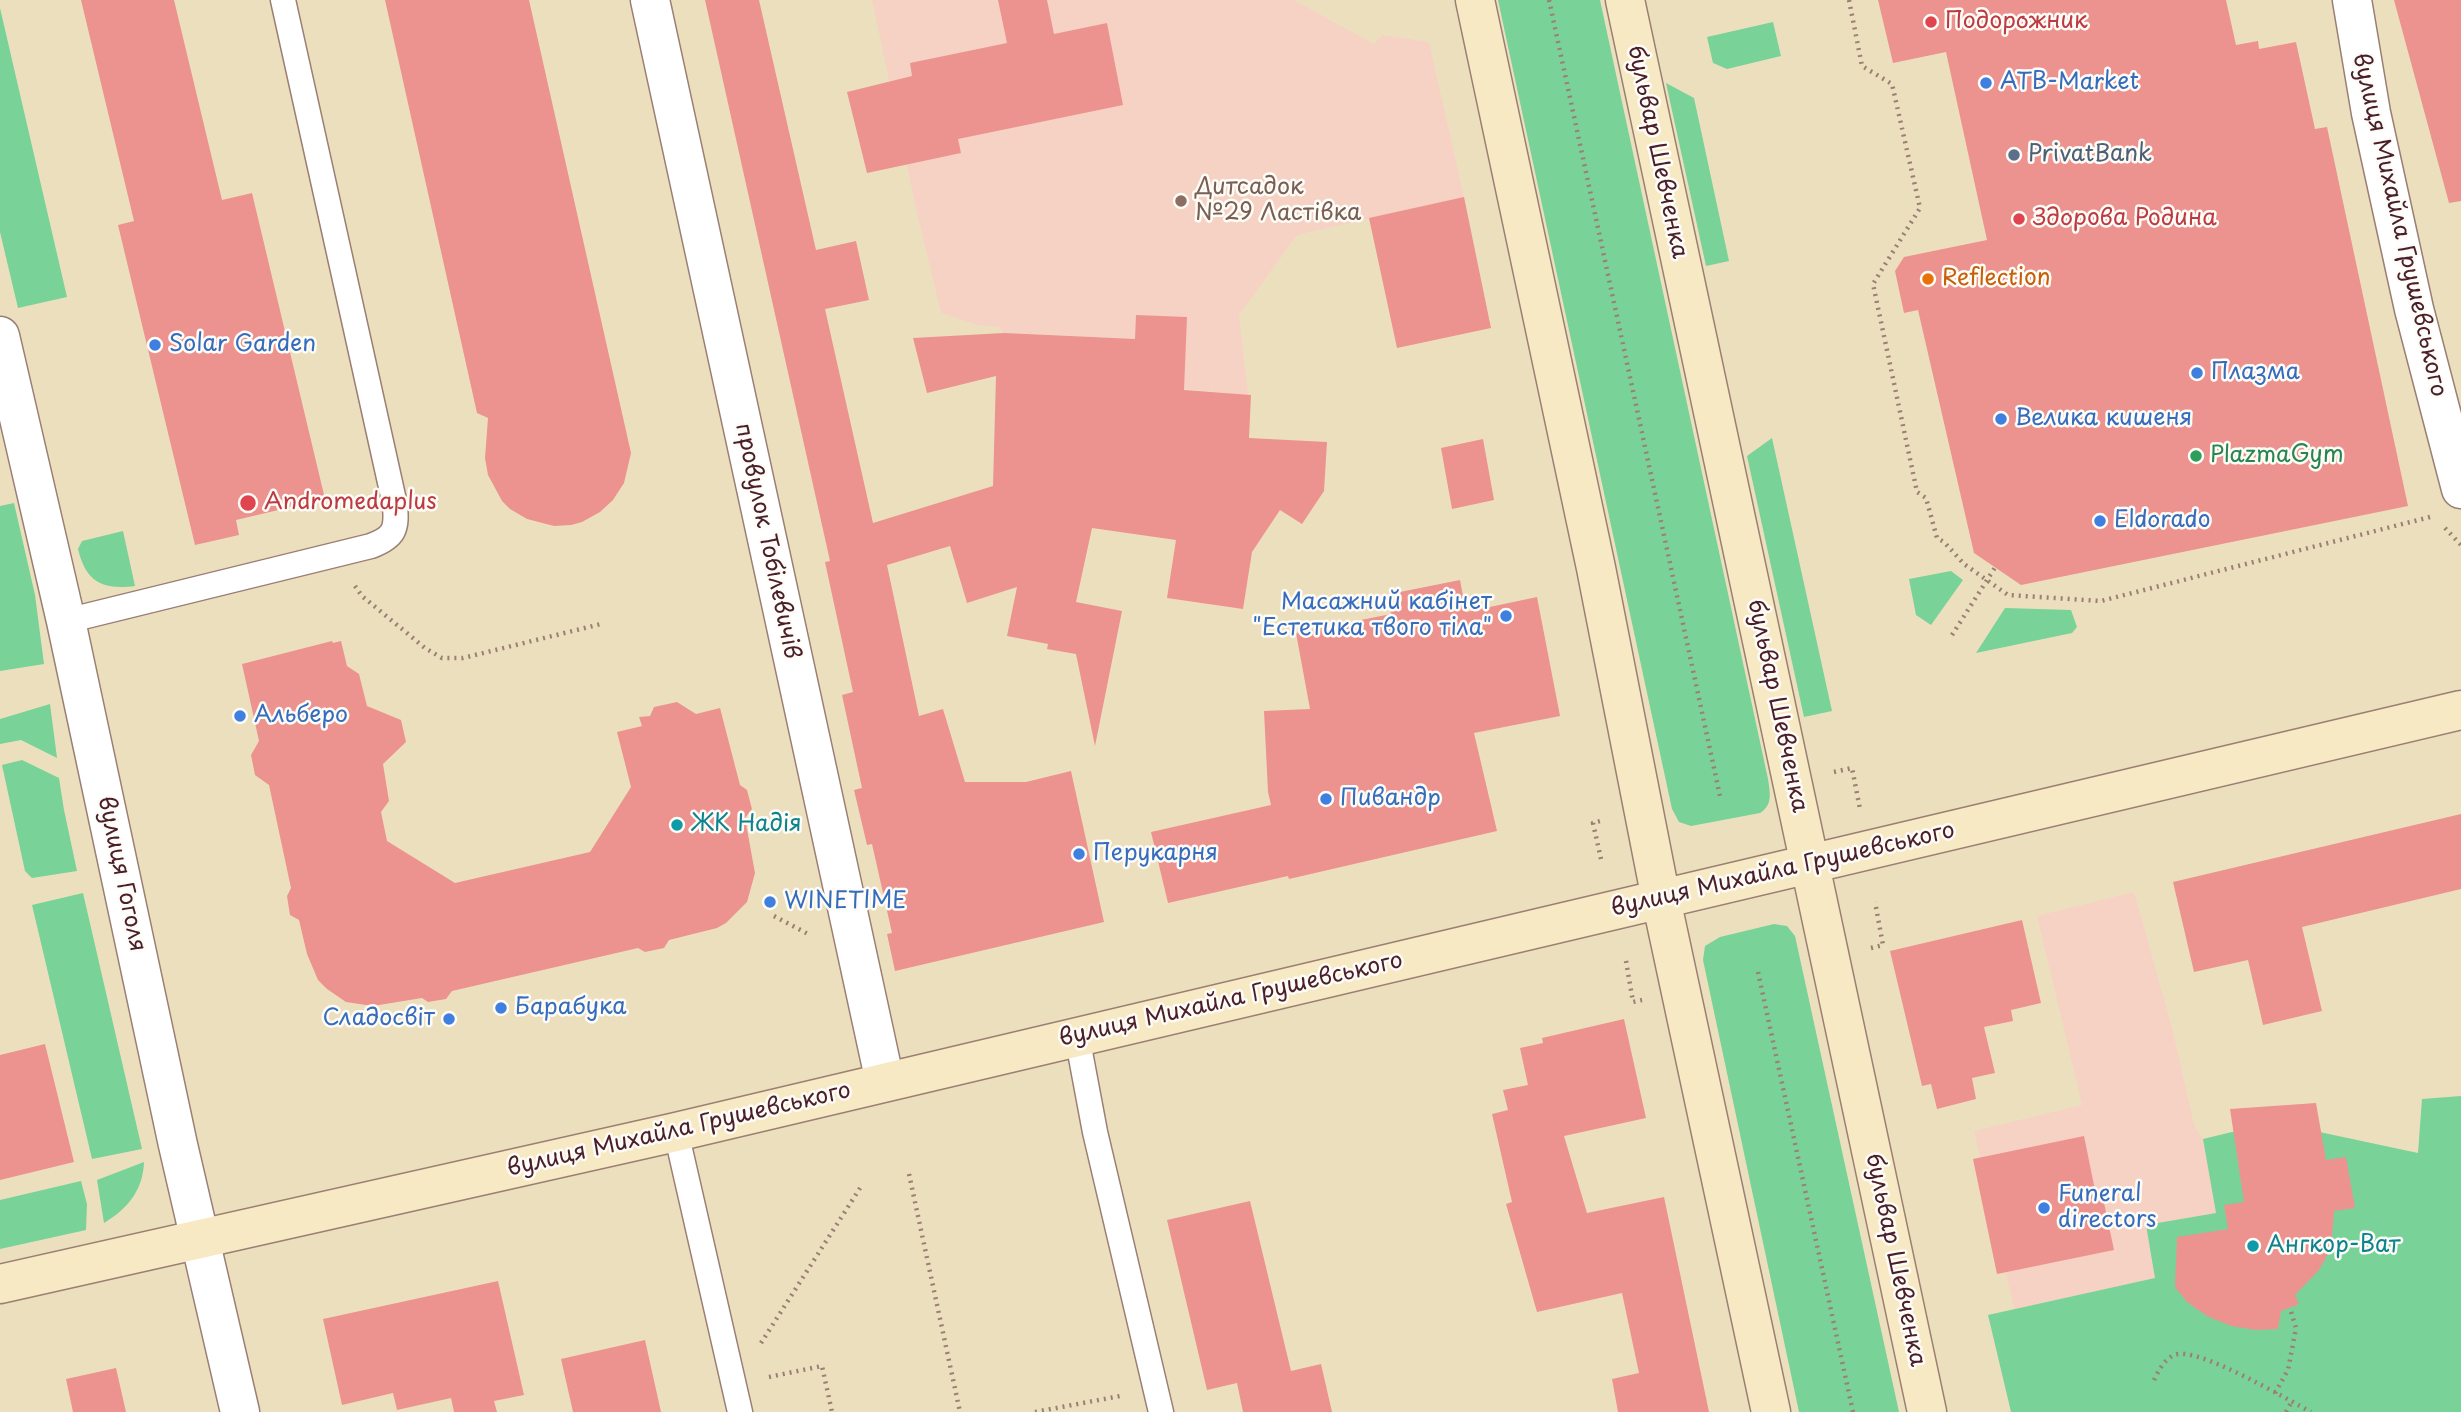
<!DOCTYPE html>
<html>
<head>
<meta charset="utf-8">
<style>
  body { margin:0 }
  canvas { display:block; background:#ecdfbe }
</style>
</head>
<body>
<canvas width="2461" height="1412"></canvas>
<script>
const ctx = document.querySelector('canvas').getContext('2d');
ctx.lineJoin = 'round';
function fill(path, color) {
  ctx.fillStyle = color;
  ctx.fill(path, 'evenodd');
}
function strokePath(path, color, width, dash) {
  ctx.strokeStyle = color;
  ctx.lineWidth = width;
  ctx.lineCap = dash ? 'butt' : 'round';
  ctx.setLineDash(dash || []);
  ctx.stroke(path);
}
function label(font, color, halo, rows, align = 'center') {
  ctx.font = font + ' "Playpen Sans",sans-serif';
  ctx.lineWidth = 5;
  ctx.setLineDash([]);
  ctx.textBaseline = 'middle';
  ctx.strokeStyle = halo;
  ctx.fillStyle = color;
  for (const [text, x, y, turn = 0] of rows) {
    ctx.save();
    ctx.translate(x, y);
    ctx.rotate((+turn || 0) * Math.PI / 180);
    ctx.textAlign = isNaN(turn) ? turn : align;
    if (halo) ctx.strokeText(text, 0, 0);
    ctx.fillText(text, 0, 0);
    ctx.restore();
  }
}
const built = new Path2D(`
  M872 0H1294L1374 44 1382 35 1429 42 1464 197 1297 235 1239 315 1248 395 1184 389 1135 339 1004 333 999 327 978 325 941 313 915 204Z
  M2134 892 2170 1020 2195 1128 2203 1139 2216 1213 2146 1225 2156 1278 2014 1309 2006 1273 1997 1274 1973 1159 1980 1157 1974 1131 2082 1105 2037 916Z`);
const green = new Path2D(`
  M1498 0H1600L1768 779C1770 793 1773 805 1760 813L1691 826 1679 822 1672 809Z
  M0 8 67 297 18 308 0 232Z
  M1773 22 1781 56 1727 69 1713 63 1707 37Z
  M1666 83 1694 98 1729 261 1706 266Z
  M1772 438 1832 711 1804 717 1747 456Z
  M14 503 35 595 44 664 0 671V506Z
  M123 531 135 586C102 590 86 582 78 549L82 541Z
  M1951 571 1963 580 1931 625 1916 615 1909 579Z
  M2005 608 2071 610 2077 627 2072 633 1976 653Z
  M50 704 57 758 21 740 0 744V719Z
  M22 760 59 778 64 810 77 871 32 878 25 871 2 765Z
  M83 893 142 1149 92 1159 32 905Z
  M1774 924 1787 926 1795 936 1899 1412H1799L1703 960 1705 946 1720 937Z
  M2461 1096V1412H2011L1988 1315 2155 1278 2146 1225 2216 1213 2203 1139 2232 1132 2296 1127 2418 1153 2422 1099Z
  M144 1162C143 1191 127 1209 104 1223L97 1180Z
  M81 1181 87 1204 86 1230 0 1249V1200Z`);
const building = new Path2D(`
  M81 0H174L222 200 252 193 325 499 236 520 239 535 195 545 118 225 134 221Z
  M385 0H529L631 453 624 483 613 500 600 512 582 522 571 525 554 526 527 519 510 509 502 501 488 475 485 458 488 418 477 413Z
  M705 0H759L816 250 856 241 869 300 825 309 873 523 993 486 996 376 927 393 913 338 1004 333 1135 339 1136 315 1187 317 1184 390 1251 395 1249 438 1327 442 1324 491 1302 524 1280 510 1252 552 1243 609 1167 598 1176 540 1092 528 1076 602 1122 611 1095 746 1076 654 1047 649 1048 644 1007 636 1017 587 967 603 950 546 887 565 919 716 943 709 965 782H1026L1071 771 1104 922 895 971 887 934 892 933 872 844 867 845 854 790 862 788 842 695 853 692 825 562 830 561Z
  M998 0H1047L1054 34 1107 23 1123 105 958 139 961 153 867 173 847 92 912 76 910 63 1007 43Z
  M1878 0H2226L2236 45 2258 41 2259 49 2296 42 2315 129 2327 127 2408 506 2021 585 1974 553 1918 310 1904 313 1895 271 1904 257 1987 240 1946 52 1893 63Z
  M2394 0H2461V201L2449 203Z
  M1464 197 1491 328 1397 348 1369 218Z
  M1483 439 1494 500 1452 509 1441 448Z
  M1460 580 1466 612 1537 597 1560 716 1474 733 1497 831 1289 879 1288 876 1168 903 1151 832 1271 805 1268 792 1264 711 1310 709 1296 633 1391 614 1389 603 1402 601 1400 592Z
  M332 641 333 643 341 641 347 666 359 674 367 706 401 720 406 742 383 764 389 801 381 812 387 841 455 883 590 852 631 787 617 732 642 726 639 717 650 716 654 707 677 702 696 714 720 708 740 785 747 790 752 809 745 818 755 873 747 902 726 923 717 928 669 940 664 948 645 952 638 948 452 991 446 999 428 1002 422 998 373 1006 346 1002 327 989 318 980 307 954 299 920 290 915 287 896 291 888 269 785 255 775 251 755 259 741 242 664Z
  M2461 814V889L2302 927 2322 1011 2263 1025 2248 960 2194 972 2173 882Z
  M2022 920 2041 1003 2011 1010 2013 1021 1984 1027 1995 1073 1972 1078 1976 1099 1937 1109 1931 1084 1922 1086 1890 951Z
  M1624 1019 1646 1118 1564 1136 1587 1213 1664 1197 1709 1412H1618L1612 1379 1639 1373 1622 1293 1537 1312 1506 1204 1512 1202 1492 1114 1508 1110 1503 1090 1528 1085 1520 1048 1543 1043 1542 1038Z
  M45 1044 74 1162 0 1180V1055Z
  M2316 1103 2326 1160 2346 1157 2355 1208 2334 1211 2332 1237 2328 1254 2319 1270 2295 1295 2299 1304 2281 1311 2278 1329 2256 1330 2231 1326 2207 1316 2187 1302 2175 1287 2177 1237 2228 1229 2224 1205 2244 1202 2230 1109Z
  M2084 1136 2097 1200 2103 1198 2114 1250 1997 1274 1973 1159Z
  M1250 1201 1291 1371 1321 1364 1332 1412H1243L1237 1383 1207 1390 1167 1220Z
  M498 1281 524 1395 494 1401 497 1412H454L451 1398 397 1410 393 1393 342 1405 323 1319Z
  M645 1340 661 1412H573L561 1359Z
  M116 1368 126 1412H73L66 1379Z`);
const path = new Path2D(`
  M1549 0 1720 796
  M1849 0 1862 66 1892 84 1920 208 1873 284 1917 492 1926 498 1937 538 1944 542 1964 564 2008 595 2101 601 2430 517
  M2445 528 2461 545
  M355 586 362 596 425 648 442 658H463L601 624
  M1952 635 1996 566
  M1834 772 1852 768 1860 809
  M1601 859 1593 823 1604 820
  M774 916 808 934
  M1871 948 1883 945 1875 902
  M1626 961 1633 1002 1642 1000
  M1758 972 1853 1412
  M909 1174 960 1412
  M761 1343 862 1185
  M769 1377 822 1366 832 1412
  M2154 1380C2159 1370 2164 1360 2174 1355 2196 1345 2288 1400 2311 1412
  M2275 1393 2288 1370 2296 1328 2290 1308
  M1035 1412 1120 1396
  M2286 1412 2292 1401`);
const service = new Path2D(`
  M66 621 371 546C395 537 397 529 395 505L283 0
  M1077 1036 1095 1132 1161 1412
  M676 1132 740 1412`);
const minor = new Path2D(`
  M650 0 885 1082
  M2352 0 2371 113 2414 309 2461 489
  M0 336 66 621 178 1145 240 1412`);
const secondary = new Path2D(`
  M1475 0 1596 568 1661 899 1771 1412
  M1625 0 1927 1412
  M0 1284 676 1132 2461 710`);
const markers = [
  [1931,22,7,"#e0444e"],
  [1986,83,7,"#3f7fe0"],
  [2014,155,7,"#5c6f8a"],
  [1181,201,7,"#8d6e63"],
  [2019,219,7,"#e0444e"],
  [1928,279,7,"#e8710a"],
  [155,345,7,"#3f7fe0"],
  [2197,373,7,"#3f7fe0"],
  [2001,419,7,"#3f7fe0"],
  [2196,456,7,"#2e9e5b"],
  [248,503,9,"#e0444e"],
  [2100,521,7,"#3f7fe0"],
  [1506,616,7,"#3f7fe0"],
  [240,716,7,"#3f7fe0"],
  [1326,799,7,"#3f7fe0"],
  [677,825,7,"#0f9aa8"],
  [1079,854,7,"#3f7fe0"],
  [770,902,7,"#3f7fe0"],
  [501,1008,7,"#3f7fe0"],
  [449,1019,7,"#3f7fe0"],
  [2044,1208,7,"#3f7fe0"],
  [2253,1246,7,"#0f9aa8"]
];
const healthNames = [
  ["Подорожник",1945,22],
  ["Здорова Родина",2033,219],
  ["Andromedaplus",264,503]
];
const shopNames = [
  ["ATB-Market",2000,83],
  ["Solar Garden",169,345],
  ["Плазма",2211,373],
  ["Велика кишеня",2015,419],
  ["Eldorado",2114,521],
  ["Масажний кабінет",1492,603,"right"],
  ["\"Естетика твого тіла\"",1492,629,"right"],
  ["Альберо",254,716],
  ["Пивандр",1340,799],
  ["Перукарня",1093,854],
  ["WINETIME",784,902],
  ["Барабука",515,1008],
  ["Сладосвіт",435,1019,"right"],
  ["Funeral",2058,1195],
  ["directors",2058,1221]
];
const streetNames = [
  ["бульвар Шевченка",1657,152,78],
  ["вулиця Михайла Грушевського",2399,225,77],
  ["провулок Тобілевичів",767,541,78],
  ["бульвар Шевченка",1777,706,78],
  ["вулиця Михайла Грушевського",1783,870,-13],
  ["вулиця Гоголя",121,874,78],
  ["вулиця Михайла Грушевського",1231,1000,-13],
  ["вулиця Михайла Грушевського",679,1130,-13],
  ["бульвар Шевченка",1895,1260,78]
];
const serviceNames = [
  ["PrivatBank",2028,155]
];
const educationNames = [
  ["Дитсадок",1195,188],
  ["№29 Ластівка",1195,214]
];
const foodNames = [
  ["Reflection",1942,279]
];
const leisureNames = [
  ["PlazmaGym",2210,456]
];
const cultureNames = [
  ["ЖК Надія",691,825],
  ["Ангкор-Ват",2267,1246]
];
fill(built, '#f6d2c4');
fill(green, '#79d298');
fill(building, '#ec9390');
strokePath(service, '#9b7f74', 27);
strokePath(minor, '#9b7f74', 41);
strokePath(secondary, '#9b7f74', 41);
strokePath(path, '#9b7f74', 4.5, [2, 5]);
strokePath(service, '#fff', 24);
strokePath(minor, '#fff', 38);
strokePath(secondary, '#f7e9c3', 38);
for (const [x, y, r, color] of markers) {
  const dot = new Path2D();
  dot.arc(x, y, r, 0, 2 * Math.PI);
  ctx.fillStyle = color;
  ctx.fill(dot);
  strokePath(dot, '#fdfcf7', 2.5);
}
label('23px', '#be3a42', '#fdfcf7', healthNames, 'left');
label('23px', '#366cbe', '#fdfcf7', shopNames, 'left');
label('23px', '#4a1f2b', '#fdfcf7', streetNames);
label('23px', '#4e5e75', '#fdfcf7', serviceNames, 'left');
label('23px', '#785e54', '#fdfcf7', educationNames, 'left');
label('23px', '#c56008', '#fdfcf7', foodNames, 'left');
label('23px', '#27864d', '#fdfcf7', leisureNames, 'left');
label('23px', '#0d838f', '#fdfcf7', cultureNames, 'left');
</script>
</body>
</html>
